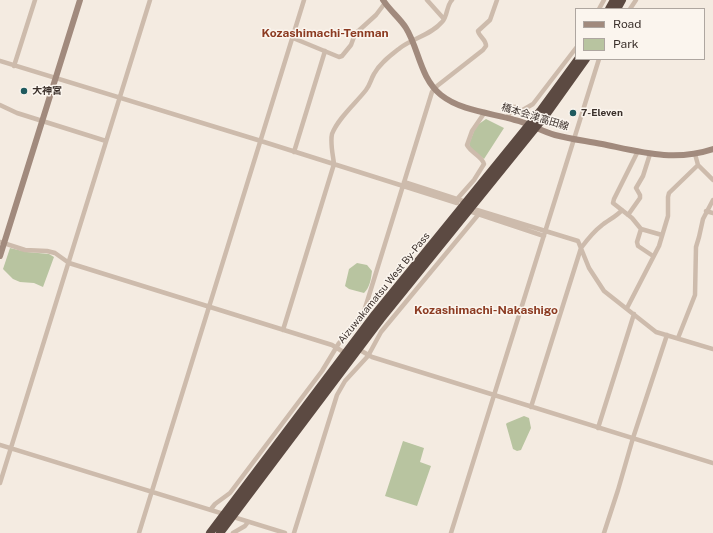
<!DOCTYPE html>
<html>
<head>
<meta charset="utf-8">
<style>
  body { margin:0 }
  #map { position:relative; width:713px; height:533px; overflow:hidden; background:#f4ebe1; font-family:"Public Sans",sans-serif }
  canvas { display:block }
  .legend { position:absolute; left:575px; top:8px; width:130px; height:52px; box-sizing:border-box; background:#fbf5ee; border:1px solid #aea6a0; margin:0; padding:5px 7px; list-style:none; font-size:12px; color:#3b302b }
  .legend li { display:flex; align-items:center; gap:8px; height:20px }
  .legend b { width:20px; border:1px solid #aea6a0 }
</style>
</head>
<body>
<div id="map">
<canvas width="713" height="533"></canvas>
<ul class="legend">
<li><b style="height:5px;background:#a18a7d"></b>Road</li>
<li><b style="height:11px;background:#b8c4a0"></b>Park</li>
</ul>
</div>
<script>
const ctx = document.querySelector('canvas').getContext('2d');
ctx.lineJoin = 'round';
function fill(path, color) {
  ctx.fillStyle = color;
  ctx.fill(path, 'evenodd');
}
function strokePath(path, color, width, dash) {
  ctx.strokeStyle = color;
  ctx.lineWidth = width;
  ctx.lineCap = dash ? 'butt' : 'round';
  ctx.setLineDash(dash || []);
  ctx.stroke(path);
}
function label(font, color, halo, rows, align = 'center') {
  ctx.font = font + ' "Public Sans","Noto Sans JP",sans-serif';
  ctx.lineWidth = 3;
  ctx.setLineDash([]);
  ctx.textBaseline = 'middle';
  ctx.strokeStyle = halo;
  ctx.fillStyle = color;
  for (const [text, x, y, turn = 0] of rows) {
    ctx.save();
    ctx.translate(x, y);
    ctx.rotate((+turn || 0) * Math.PI / 180);
    ctx.textAlign = isNaN(turn) ? turn : align;
    if (halo) ctx.strokeText(text, 0, 0);
    ctx.fillText(text, 0, 0);
    ctx.restore();
  }
}
const green = new Path2D(`
  M486 119 504 128 484 159 471 149 469 144 476 126Z
  M10 248 27 252 49 254 54 257 43 287 34 283 20 282 13 279 3 269Z
  M357 263 367 265 372 271C371 279 370 287 364 293L349 289 345 286 349 269Z
  M524 416 529 418 531 428 521 450 517 451 513 449 506 424 507 423Z
  M403 441 424 448 420 462 431 466 417 506 385 496Z`);
const street = new Path2D(`
  M427 0 444 19
  M599 9 604 0
  M630 9 636 0
  M293 38 339 57 342 56 351 45 355 34 376 15 385 3
  M0 61 261 141 457 203
  M14 66 35 0
  M0 105 17 113 106 141
  M507 118 513 107H516L521 111 533 104 576 48
  M638 151 614 199 613 203 632 218 641 229 662 235
  M294 152 325 51
  M695 154 698 165 713 180
  M404 182 466 202
  M458 198 474 180 484 164C482 156 471 153 467 145L472 131 485 112
  M477 210 578 241 589 268 604 291 656 332 713 349
  M469 211 544 236
  M706 211 713 213
  M628 215 640 198V195L636 188 643 176 650 154
  M641 229 637 242 638 246 653 256
  M0 242 25 250 47 251 55 253 69 263 332 345 345 353
  M627 308 659 246 668 216V197L669 193 698 165
  M283 330 334 164C333 155 330 143 332 134 338 118 356 103 366 90 370 85 371 79 374 74 380 63 391 55 400 48 413 38 431 35 442 22 448 16 446 6 452 0
  M678 338 695 295 696 247 699 237 703 219 713 200
  M358 349 372 357 713 463
  M531 407 581 248C587 240 593 232 601 226 608 220 616 217 622 210
  M598 428 634 314
  M0 445 285 533
  M0 483 150 0
  M211 509 215 504 230 493 322 371 339 343 356 326 362 318 432 92 437 86 483 50 486 46C486 39 479 37 478 31L490 20 497 0
  M139 533 304 0
  M233 533 245 526 248 522
  M294 533 337 395 345 381 368 356 381 332 478 215
  M451 533 599 59
  M604 533 618 490 633 438 667 335`);
const secondary = new Path2D(`
  M383 0C390 11 400 18 406 28 419 49 420 78 441 95 461 111 491 113 515 120 529 123 541 131 555 135 570 139 587 141 602 144 641 152 674 162 713 149
  M0 256 80 0`);
const highway = new Path2D(`
  M609 9 614 0
  M617 9 622 0
  M210 533 375 314 540 111 578 59
  M220 533 381 319 546 115 586 59`);
const markers = [
  [24,91,4,"#1f5a5e"],
  [573,113,4,"#1f5a5e"]
];
const poiNames = [
  ["大神宮",32,91],
  ["7-Eleven",581,113]
];
const streetNames = [
  ["橋本会津高田線",535,117,17],
  ["Aizuwakamatsu West By-Pass",384,288,-51]
];
const quarterNames = [
  ["Kozashimachi-Tenman",325,33],
  ["Kozashimachi-Nakashigo",486,310]
];
fill(green, '#b8c4a0');
strokePath(street, '#cdbbac', 4.5);
strokePath(secondary, '#a18a7d', 6);
strokePath(highway, '#5c4a42', 8);
for (const [x, y, r, color] of markers) {
  const dot = new Path2D();
  dot.arc(x, y, r, 0, 2 * Math.PI);
  ctx.fillStyle = color;
  ctx.fill(dot);
  strokePath(dot, '#fbf5ee', 1.5);
}
label('bold 10px', '#3b302b', '#fbf5ee', poiNames, 'left');
label('10px', '#3b302b', '#fbf5ee', streetNames);
label('bold 12px', '#8c3b22', '#fbf5ee', quarterNames);
</script>
</body>
</html>
